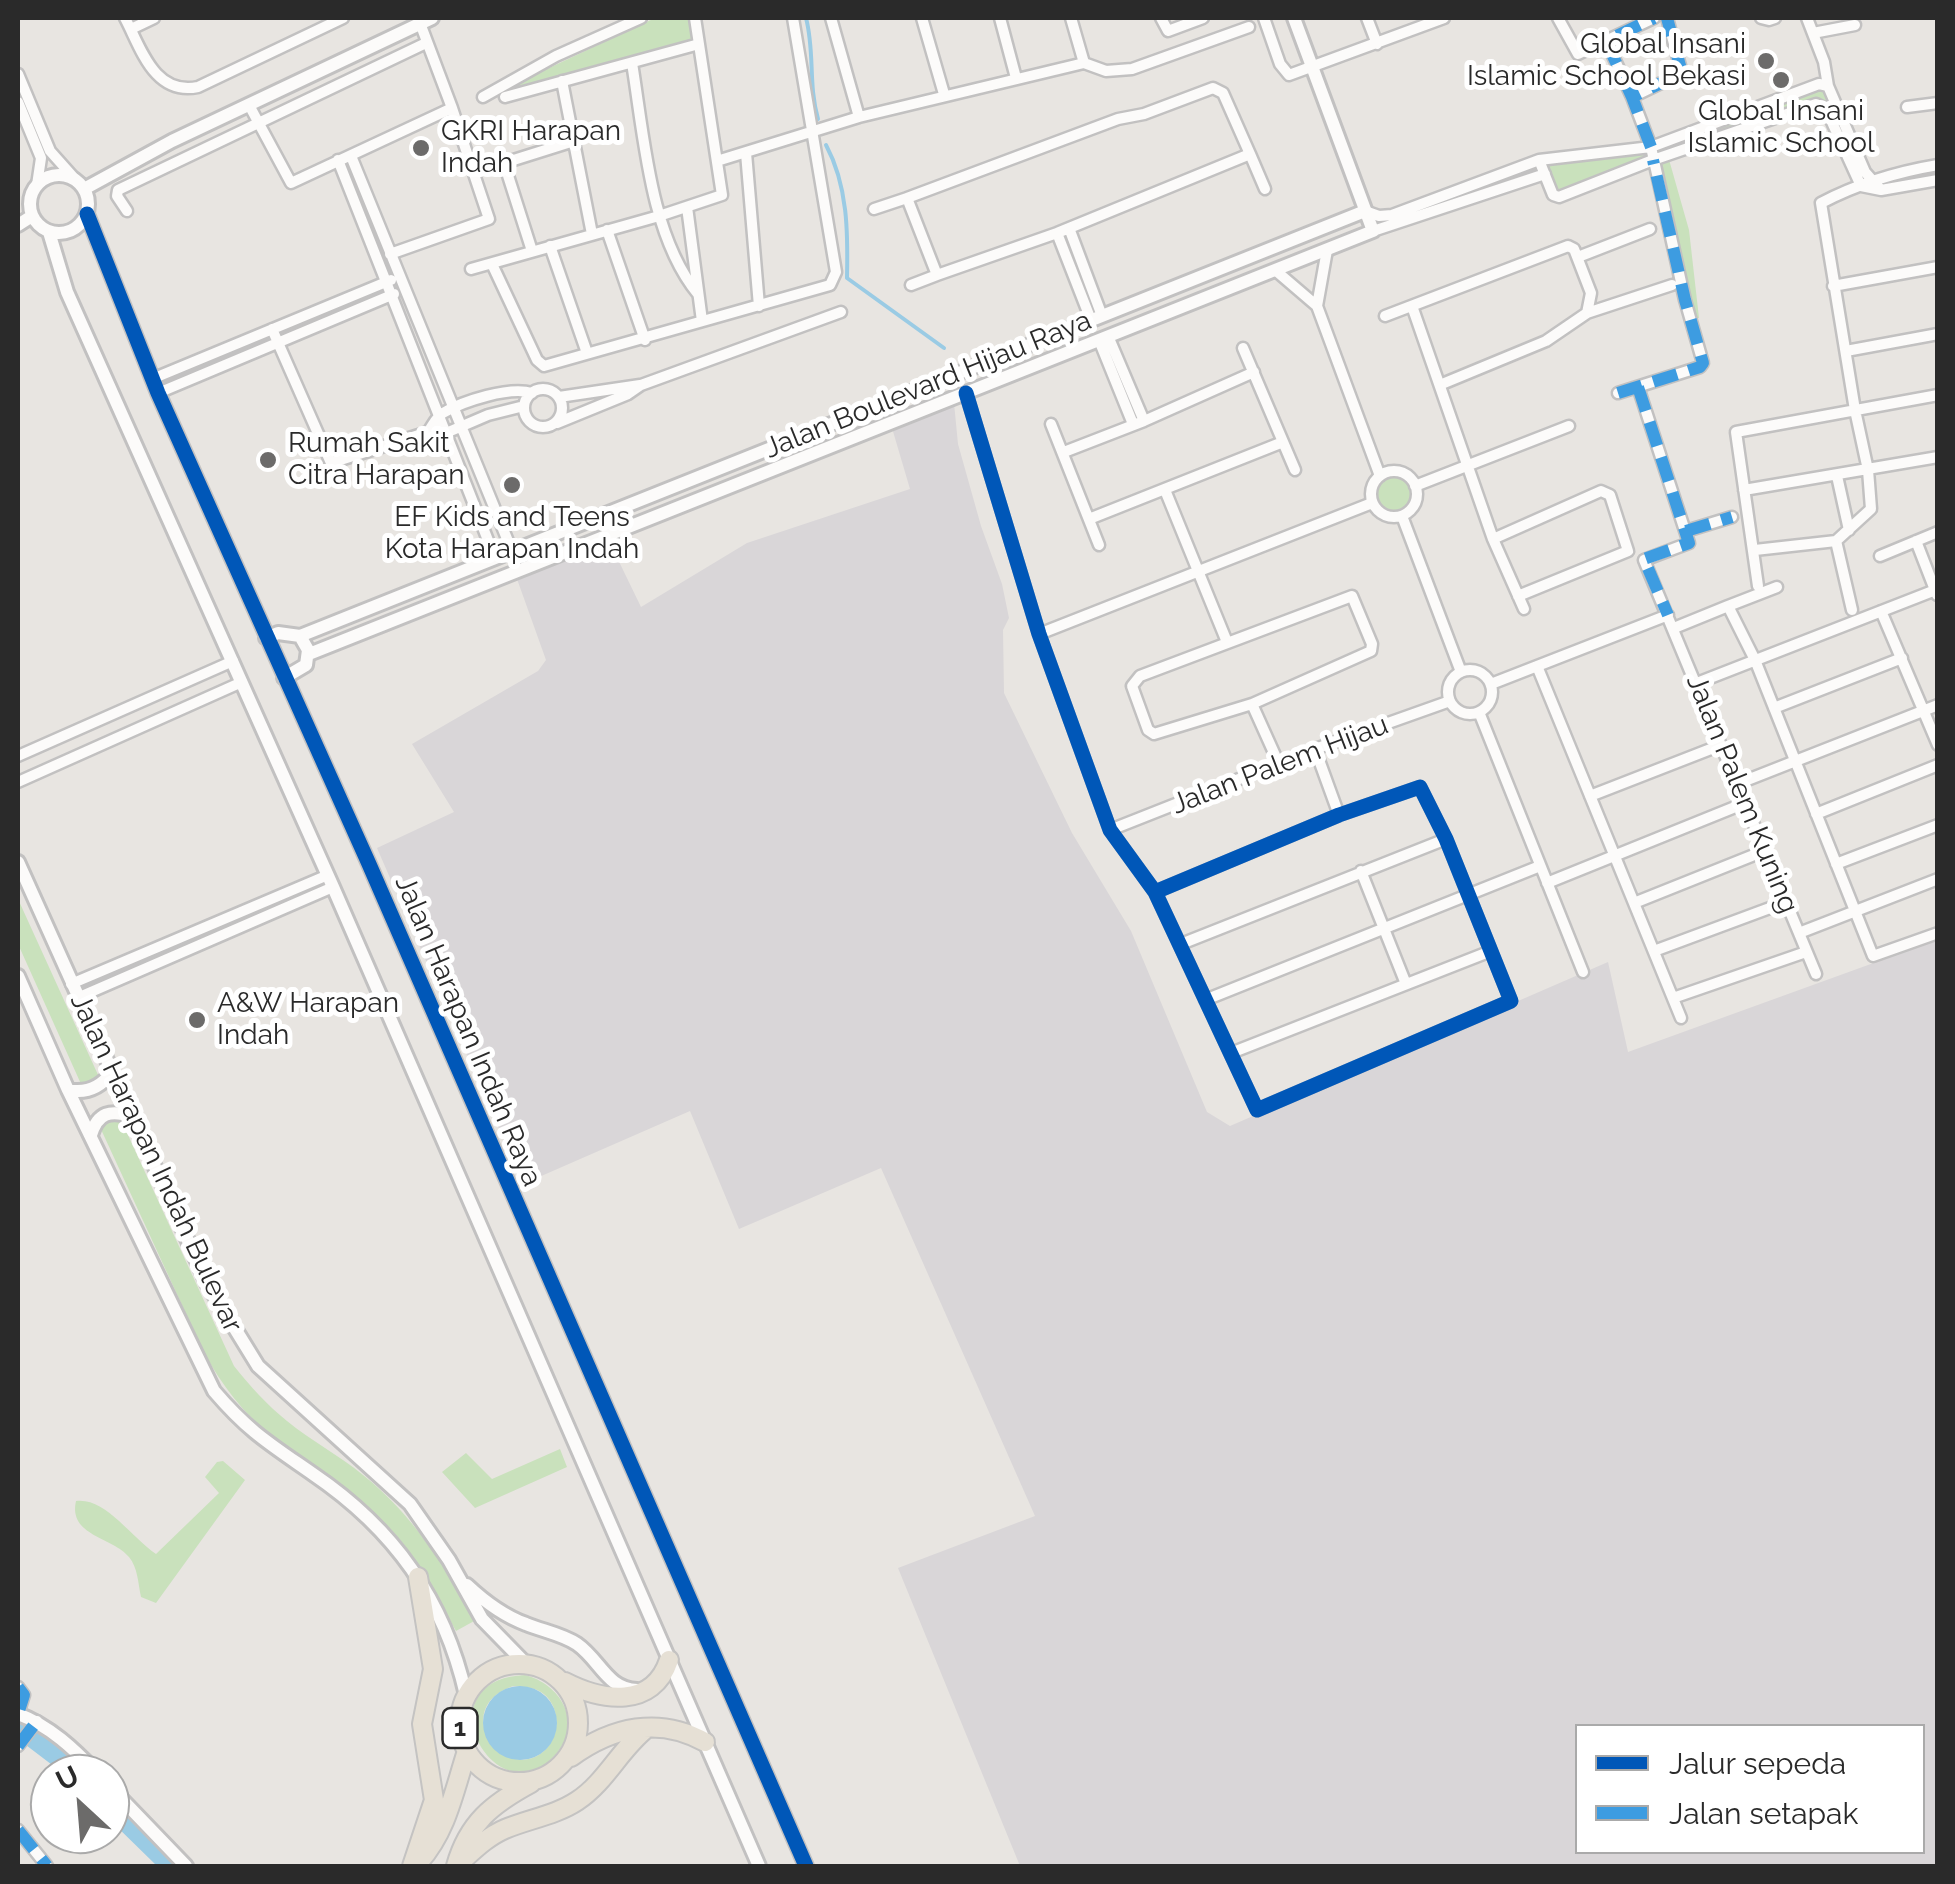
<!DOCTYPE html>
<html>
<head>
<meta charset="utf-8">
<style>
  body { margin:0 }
  #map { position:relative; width:1955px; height:1884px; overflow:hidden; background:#e8e5e1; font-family:Raleway,sans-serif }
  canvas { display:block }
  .frame { position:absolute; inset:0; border:20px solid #2a2a2a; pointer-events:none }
  .legend { position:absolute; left:1575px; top:1724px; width:350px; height:130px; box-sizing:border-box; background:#fff; border:2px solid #aaa; margin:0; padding:12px 18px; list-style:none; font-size:30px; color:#2a2a2a }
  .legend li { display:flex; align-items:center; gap:20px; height:50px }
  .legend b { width:50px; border:2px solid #aaa }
  .north { position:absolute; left:30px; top:1754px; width:100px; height:100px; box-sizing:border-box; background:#fff; border:2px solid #aaa; border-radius:50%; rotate:334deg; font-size:28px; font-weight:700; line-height:40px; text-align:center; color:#2a2a2a }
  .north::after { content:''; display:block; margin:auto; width:35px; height:45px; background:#6c6b6a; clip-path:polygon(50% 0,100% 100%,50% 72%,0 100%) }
</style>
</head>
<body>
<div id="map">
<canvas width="1955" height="1884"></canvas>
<div class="frame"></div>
<ul class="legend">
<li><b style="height:12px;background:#0057b8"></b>Jalur sepeda</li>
<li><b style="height:12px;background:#3d9ce1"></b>Jalan setapak</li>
</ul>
<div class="north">U</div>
</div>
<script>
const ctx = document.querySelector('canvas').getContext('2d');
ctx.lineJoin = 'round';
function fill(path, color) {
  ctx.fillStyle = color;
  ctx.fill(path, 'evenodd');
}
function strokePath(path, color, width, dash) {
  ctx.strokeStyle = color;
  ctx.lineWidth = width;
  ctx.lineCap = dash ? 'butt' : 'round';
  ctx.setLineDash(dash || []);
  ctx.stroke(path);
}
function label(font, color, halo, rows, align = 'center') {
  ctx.font = font + ' Raleway,sans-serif';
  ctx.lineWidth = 10;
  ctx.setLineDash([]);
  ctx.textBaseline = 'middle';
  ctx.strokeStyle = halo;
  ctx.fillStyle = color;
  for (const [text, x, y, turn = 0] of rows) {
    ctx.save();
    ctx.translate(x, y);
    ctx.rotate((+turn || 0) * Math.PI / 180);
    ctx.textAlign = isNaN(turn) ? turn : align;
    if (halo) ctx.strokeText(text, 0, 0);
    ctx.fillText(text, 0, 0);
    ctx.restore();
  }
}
const industrial = new Path2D(`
  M954 403 958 444 981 526 1002 584 1009 618 1003 630 1004 693 1072 833 1131 931 1207 1112 1230 1126 1608 962 1628 1052 1937 940V1866H1020L898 1568 1035 1516 881 1168 739 1229 690 1111 523 1184 377 848 454 812 412 744 538 671 546 660 517 579 609 541 641 607 747 543 910 489 892 428ZM1578 1726H1922V1852H1578Z`);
const green = new Path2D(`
  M655 18H690L693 39 638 58 516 92 513 89V85Z
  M1821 84 1871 178 1937 165 1938 180 1881 190 1861 186 1820 105 1668 156 1689 230 1699 318 1691 320 1653 161 1559 197 1539 160 1651 147Z
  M1371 494a23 23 0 1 1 46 0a23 23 0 1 1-46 0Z
  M18 899 99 1077 81 1084 18 944Z
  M117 1118 122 1122 234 1366C250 1386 267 1405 287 1421 311 1441 339 1455 363 1475 413 1515 444 1565 476 1620L456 1631C437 1598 420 1561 394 1533 358 1494 313 1469 272 1437 243 1413 222 1385 204 1353L99 1125Z
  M560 1449 567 1467 475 1508 442 1472 466 1453 492 1479Z
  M223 1461 245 1480 156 1603 141 1597C138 1583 138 1568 129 1557 113 1537 68 1536 76 1501 105 1497 131 1537 156 1554L219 1493 205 1477 217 1462Z
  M525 1675C560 1684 583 1721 557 1753 498 1824 418 1680 525 1675ZM513 1686C521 1687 530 1687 537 1690 557 1698 562 1727 550 1744 514 1794 443 1711 513 1686Z`);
const water = new Path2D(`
  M483 1723a37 37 0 1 1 74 0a37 37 0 1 1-74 0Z
  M18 1713 98 1774H64L18 1739Z
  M110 1787 186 1866H157L110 1820Z`);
const stream = new Path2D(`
  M806 18C815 52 808 84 818 119
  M826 145C848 186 848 233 847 278L944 348`);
const minor = new Path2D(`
  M125 18C141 48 154 96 198 87L343 18
  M831 18 859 117
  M922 18 944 94
  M1000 18 1016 78
  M1071 18 1084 63
  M1161 18 1168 31 1203 18
  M1264 18 1280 64 1289 75 1444 18
  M1367 18 1377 44
  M1558 18 1578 54 1654 18
  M1761 18 1769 20 1775 18
  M1807 18 1824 62 1828 86
  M131 29 154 18
  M1813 33 1855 25
  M1606 41 1632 97
  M632 63C644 136 650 236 698 294
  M18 74 50 151 75 179
  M562 81 592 234
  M1213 88 1223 93 1250 154 1057 233 937 275 907 198 1118 119 1144 114Z
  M483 97 556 56 641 18
  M505 97 699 44
  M18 102 41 158 37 185
  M249 105 291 183 452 108 420 23
  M1907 107 1938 103
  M746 153 759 306
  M1250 154 1265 189
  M351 156 512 551
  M338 160 495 558
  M1539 160 1553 195 1559 197 1653 160 1816 104 1826 109 1861 186 1881 190 1938 180
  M717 161 859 117 1084 63 1106 71 1132 69 1249 27
  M687 207 702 321
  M874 209 907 198
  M127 211 117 196 118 190 426 43
  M1365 211 1379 216 1392 215 1539 160 1651 147 1819 84 1828 86 1865 172 1881 190
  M1069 228 1102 316
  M607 230 645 340
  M1373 231 1545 174
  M1057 233 1091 320
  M550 246 587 353
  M532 251 504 163 574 141
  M390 254 489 219 452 108
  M1578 257 1650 229
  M492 264 537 360 544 366 830 285 836 272 793 18
  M471 269 659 216 722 195 695 18
  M1275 270 1317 306 1380 476
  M911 285 937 275
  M1833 286 1938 267
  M1317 306 1327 250
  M1412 306 1493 539 1524 609
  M1587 313 1672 285
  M1385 316 1568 246 1574 249 1591 293 1587 313 1546 341 1442 384
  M272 329 331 463 428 432 446 433 488 415 524 406
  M1108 336 1144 421
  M1099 340 1133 424
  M1243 348 1295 470
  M1846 351 1938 334
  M152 379 391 280
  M1638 387 1689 543 1644 560 1816 974
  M524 408a19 19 0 1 1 38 0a19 19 0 1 1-38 0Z
  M158 393 394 294
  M966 393 1039 634 1110 830 1155 892 1257 1110 1511 1001 1446 839 1420 787 1339 815 1155 892
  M1618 393 1700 367 1703 363 1685 300 1651 147 1632 97 1682 73 1667 18
  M559 397 640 385
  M557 423 628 394 641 385 841 312
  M1051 424 1099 545
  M428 432C433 425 436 417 443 413 463 401 510 386 532 393
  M1064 452 1144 421 1254 372
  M1371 494a23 23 0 1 1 46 0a23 23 0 1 1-46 0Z
  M1837 476 1849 530
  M1415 486 1569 426
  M1165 490 1227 642
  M1744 490 1938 457
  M1402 516 1461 672
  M1089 519 1283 442
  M1686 531 1732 517
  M1493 539 1601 491 1610 495 1628 551 1518 596
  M1836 541 1852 610
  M1916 541 1937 595
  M1755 550 1836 541 1871 509 1868 470 1855 410 1821 203C1859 183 1896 172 1938 165
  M1880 556 1938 532
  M1758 586 1736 432 1938 395
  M1352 596 1372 644 1371 651 1252 704 1154 734 1148 730 1132 686 1140 676Z
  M1728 606 1777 587
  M1881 611 1938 745
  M1674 628 1728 606 1755 660 1873 956 1938 933
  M1039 634 1372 503
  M1537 666 1681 1018
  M1448 692a22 22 0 1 1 44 0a22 22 0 1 1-44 0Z
  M1697 683 1938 589
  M1491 684 1668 615
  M1252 704 1279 764
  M1774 708 1902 658
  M1479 712 1583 972
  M1315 749 1339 815
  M18 756 233 661
  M18 782 242 682
  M1737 784 1938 705
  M1590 796 1721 745
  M1816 814 1938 765
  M1110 830 1315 749 1450 701
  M1836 864 1938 825
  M1361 871 1406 984
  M1547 883 1745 803
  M1634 903 1764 851
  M1799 933 1938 879
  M1181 944 1446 839
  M1654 951 1786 902
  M71 984 328 875
  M77 998 333 887
  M1673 998 1806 952
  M1205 1000 1540 866
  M1231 1053 1491 951
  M18 1687 24 1695 18 1714
  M18 1746 37 1721
  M18 1830 47 1866`);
const tertiary = new Path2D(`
  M30 204a29 29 0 1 1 58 0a29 29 0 1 1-58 0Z
  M84 189 172 141 432 18
  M87 214 158 393 369 864 806 1866
  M18 225 32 216
  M49 232 67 292 333 887 759 1866
  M300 636 1365 211
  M266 638 278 633 300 636 308 650 306 665 284 678
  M309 654 1373 231 1294 18
  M18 862 207 1283 258 1366 410 1504 449 1560 482 1619 525 1663
  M18 976 68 1090 214 1391C249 1432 270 1444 313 1474 394 1529 444 1599 466 1695
  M68 1090C87 1094 101 1087 112 1072
  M91 1135C98 1112 110 1110 132 1116
  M467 1585C484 1601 504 1616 526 1624 543 1631 562 1634 577 1644 600 1660 607 1689 637 1690
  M18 1714C50 1726 74 1749 98 1774
  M110 1787 186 1866`);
const trunk = new Path2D(`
  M460 1723a59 59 0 1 1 118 0a59 59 0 1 1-118 0Z
  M565 1682C602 1701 653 1709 669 1660
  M571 1757C612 1727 659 1716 705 1742
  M419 1862C447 1831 454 1791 467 1751
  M412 1866 434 1800 422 1724 433 1669 418 1577
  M456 1866C471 1853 486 1837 505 1829 529 1819 556 1815 577 1801 606 1782 620 1749 647 1728
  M456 1866C468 1823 492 1804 531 1783`);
const quiet = new Path2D(`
  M1632 97 1606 41 1654 18
  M1651 147 1632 97 1682 73 1667 18
  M1638 387 1689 543 1644 559 1668 615
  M1618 393 1700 367 1703 363 1685 300 1653 160
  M1686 531 1732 517
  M18 1687 24 1695 18 1714
  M18 1746 37 1721
  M18 1830 47 1866`);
const cycleway = new Path2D(`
  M87 214 158 393 369 864 806 1866
  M966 393 1039 634 1110 830 1155 892 1257 1110 1511 1001 1446 839 1420 787 1339 815 1155 892`);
const markers = [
  [1766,61,10,"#6c6b6a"],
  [1781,80,10,"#6c6b6a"],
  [421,148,10,"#6c6b6a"],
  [268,460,10,"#6c6b6a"],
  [512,485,10,"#6c6b6a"],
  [197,1020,10,"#6c6b6a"]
];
const shields = [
  [460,1728,35]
];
const shieldNames = [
  ["1",460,1728]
];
const poiNames = [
  ["Global Insani",1746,45,"right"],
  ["Islamic School Bekasi",1746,77,"right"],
  ["Global Insani",1781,112,"center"],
  ["Islamic School",1781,144,"center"],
  ["GKRI Harapan",441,132],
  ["Indah",441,164],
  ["Rumah Sakit",288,444],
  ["Citra Harapan",288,476],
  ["EF Kids and Teens",512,518,"center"],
  ["Kota Harapan Indah",512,550,"center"],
  ["A&W Harapan",217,1004],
  ["Indah",217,1036]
];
const streetNames = [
  ["Jalan Boulevard Hijau Raya",928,385,-22],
  ["Jalan Palem Hijau",1280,765,-21],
  ["Jalan Palem Kuning",1742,794,68],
  ["Jalan Harapan Indah Raya",468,1031,67],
  ["Jalan Harapan Indah Bulevar",156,1163,65]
];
fill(industrial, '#d9d6d8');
fill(green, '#c9e1bc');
fill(water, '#9acbe4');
strokePath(stream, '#9acbe4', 4);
strokePath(minor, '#c2c1c1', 15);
strokePath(tertiary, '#c2c1c1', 18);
strokePath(trunk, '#c4c3c2', 22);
strokePath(minor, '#fcfbfa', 10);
strokePath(tertiary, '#fcfbfa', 12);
strokePath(trunk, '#e6e0d5', 18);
strokePath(quiet, '#3d9ce1', 12, [25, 12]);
strokePath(cycleway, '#0057b8', 15);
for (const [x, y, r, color] of markers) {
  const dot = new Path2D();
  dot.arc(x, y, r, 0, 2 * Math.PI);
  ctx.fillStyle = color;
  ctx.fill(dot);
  strokePath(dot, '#fff', 4);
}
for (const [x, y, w] of shields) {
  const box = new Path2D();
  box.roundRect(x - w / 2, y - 20, w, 40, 8);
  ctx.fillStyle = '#fff';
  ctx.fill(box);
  strokePath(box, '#2a2a2a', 2.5);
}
label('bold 25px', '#2a2a2a', null, shieldNames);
label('28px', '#2a2a2a', '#fff', poiNames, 'left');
label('28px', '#2a2a2a', '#fff', streetNames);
</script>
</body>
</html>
